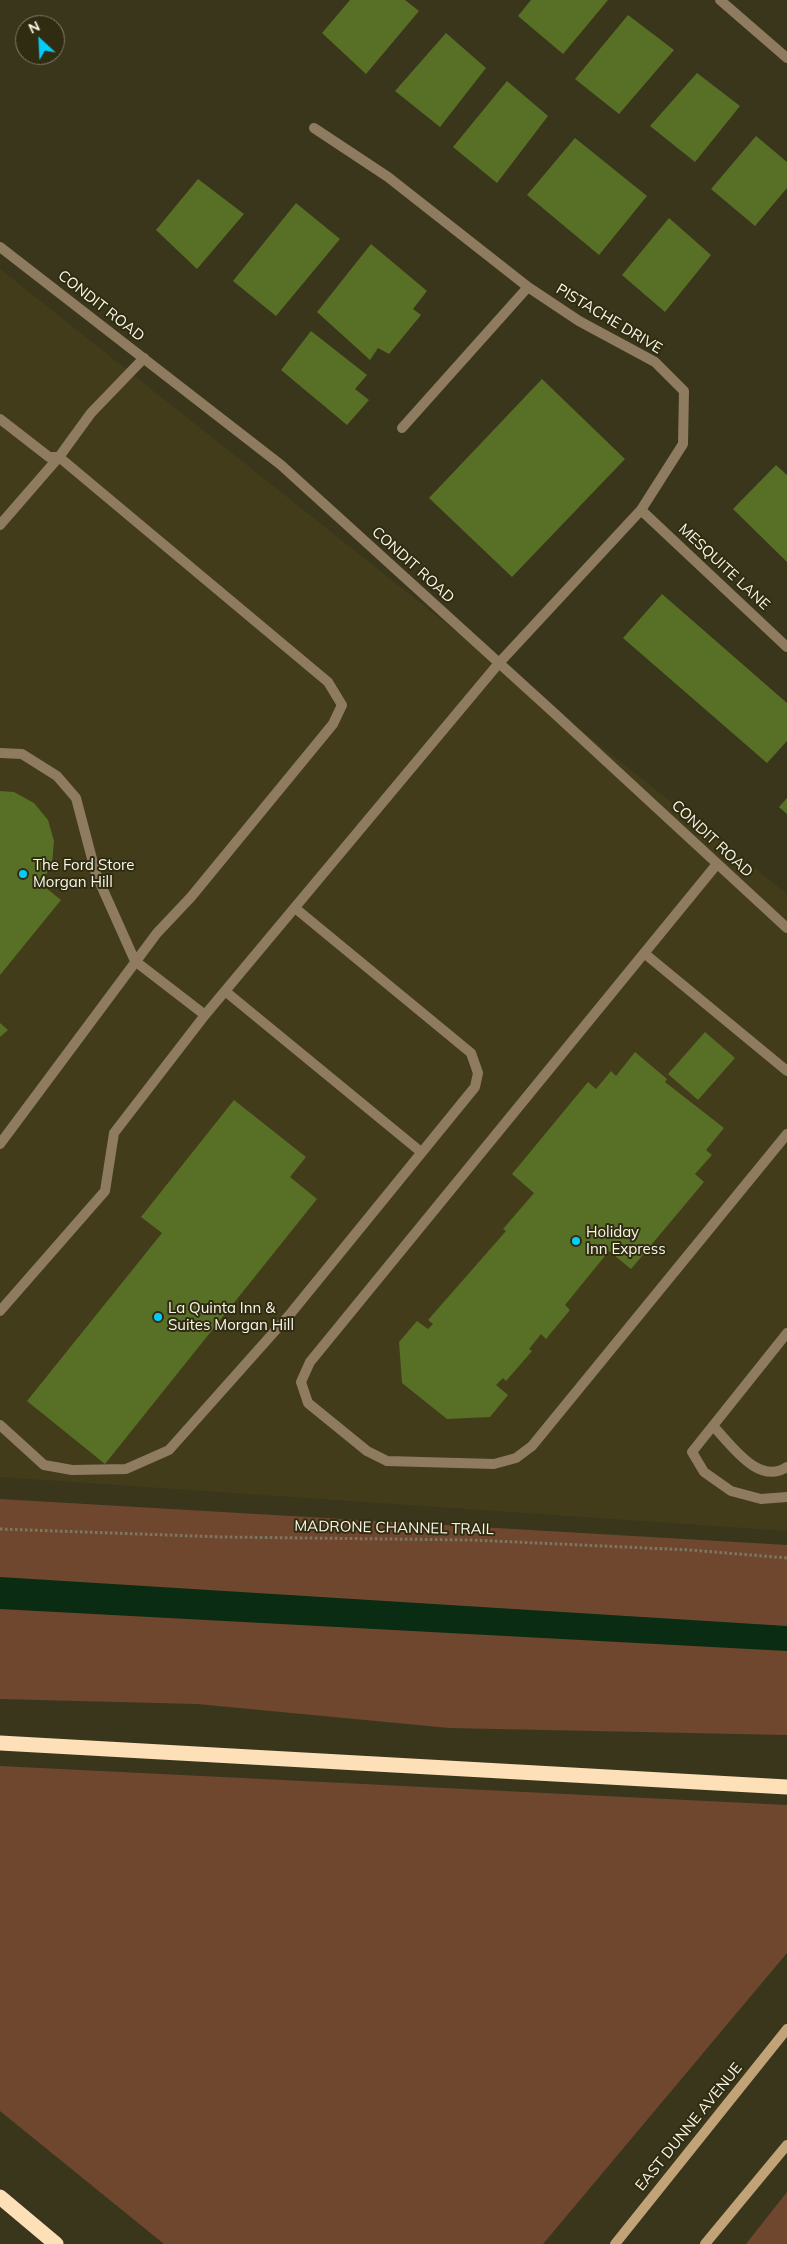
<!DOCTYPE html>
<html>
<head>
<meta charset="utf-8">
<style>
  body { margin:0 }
  #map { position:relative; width:787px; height:2244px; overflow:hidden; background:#3a361c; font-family:Mulish,sans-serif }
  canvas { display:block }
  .north { position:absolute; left:15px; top:15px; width:50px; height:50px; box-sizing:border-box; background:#302c12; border:1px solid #807d67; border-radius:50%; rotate:335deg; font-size:14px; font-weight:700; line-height:20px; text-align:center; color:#f8f6e6 }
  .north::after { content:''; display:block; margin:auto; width:18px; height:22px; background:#04cbf9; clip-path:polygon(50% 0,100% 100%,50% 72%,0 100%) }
</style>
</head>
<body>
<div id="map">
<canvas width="787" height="2244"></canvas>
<div class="north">N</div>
</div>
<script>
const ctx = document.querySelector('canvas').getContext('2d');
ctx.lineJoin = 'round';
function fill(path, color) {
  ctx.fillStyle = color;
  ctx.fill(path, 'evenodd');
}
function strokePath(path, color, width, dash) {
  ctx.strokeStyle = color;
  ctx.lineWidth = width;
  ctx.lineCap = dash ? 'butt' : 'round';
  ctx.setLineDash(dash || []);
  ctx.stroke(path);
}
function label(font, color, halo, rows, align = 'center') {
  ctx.font = font + ' Mulish,sans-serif';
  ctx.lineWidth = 4;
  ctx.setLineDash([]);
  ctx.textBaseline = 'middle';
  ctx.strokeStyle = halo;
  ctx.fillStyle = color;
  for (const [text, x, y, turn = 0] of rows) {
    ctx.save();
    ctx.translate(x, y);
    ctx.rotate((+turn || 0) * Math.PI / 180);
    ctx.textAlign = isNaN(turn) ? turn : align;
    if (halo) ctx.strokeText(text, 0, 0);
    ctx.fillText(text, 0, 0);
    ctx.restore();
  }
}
const built = new Path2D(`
  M0 269 787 894V1531L0 1477Z`);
const green = new Path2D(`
  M0 1499 787 1545V1735L449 1728 197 1704 0 1699Z
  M0 1766 787 1805V1953L543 2244H164L0 2111Z
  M787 2192V2244H746Z`);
const water = new Path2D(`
  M0 1577 787 1626V1651L0 1609Z`);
const building = new Path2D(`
  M350 0H405L419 11 366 74 322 33Z
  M531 0H608L563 54 518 16Z
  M628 15 674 50 619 114 575 79Z
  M446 33 486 68 440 127 395 91Z
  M697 73 740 106 695 162 650 126Z
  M507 81 548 116 497 183 453 147Z
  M756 136 787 162V188L755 226 711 189Z
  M575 138 647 196 599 255 527 195Z
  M198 179 244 214 197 269 156 230Z
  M296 203 340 239 276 316 233 281Z
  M669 218 711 255 665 312 622 275Z
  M371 244 427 291 413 309 421 315 389 354 378 348 370 360 317 312Z
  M311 331 367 375 355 389 369 400 347 425 281 370Z
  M542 379 625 459 512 577 429 498Z
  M776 465 787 475V562L733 509Z
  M662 594 787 703V741L767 763 623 638Z
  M0 791 14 792 34 803 48 820 54 841 52 864 41 884 61 900 0 975Z
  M787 798V814L779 807Z
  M0 1023 8 1030 0 1037Z
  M705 1032 735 1058 698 1100 668 1074Z
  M635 1052 667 1079 665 1082 724 1128 706 1150 712 1155 695 1174 704 1182 631 1269 609 1251 565 1305 570 1310 546 1339 541 1334 529 1349 532 1351 506 1381 503 1378 496 1385 508 1395 490 1417 447 1419 402 1383 399 1342 417 1321 428 1329 433 1324 428 1320 506 1231 503 1229 534 1193 512 1174 588 1082 596 1089 611 1071 616 1076Z
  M234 1100 306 1157 290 1177 317 1199 105 1464 27 1401 162 1233 141 1217Z`);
const path = new Path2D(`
  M0 1529 223 1537 472 1540 690 1550 787 1558`);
const service = new Path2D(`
  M0 419 49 457H59L328 682 342 705 333 724 191 897 157 933 0 1144
  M0 525 59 457 91 413 144 358
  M0 753 22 754 57 776 76 798 96 874 135 961 205 1015 114 1133 105 1191 0 1311
  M717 864 310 1362 301 1382 308 1403 367 1451 387 1461 494 1464 516 1458 532 1446 787 1134
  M644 953 787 1071
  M225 991 421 1152
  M205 1015 499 663
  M787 1333 692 1452 704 1472 731 1491 761 1499 787 1497
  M0 1425 44 1465 72 1470 126 1469 169 1450 291 1313 475 1087 478 1073 471 1053 295 908
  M713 1426C731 1444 758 1486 787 1467`);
const minor = new Path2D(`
  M720 0 787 58
  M314 128 388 177 528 287 579 321 655 362 684 391 683 444 641 510 499 663
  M402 428 528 287
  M641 510 787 647`);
const tertiary = new Path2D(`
  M0 247 281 465 553 712 787 928`);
const secondary = new Path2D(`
  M615 2244 787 2029
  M705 2244 787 2145`);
const motorway = new Path2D(`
  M0 1743 787 1787
  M0 2197 56 2244`);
const markers = [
  [23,874,5,"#04cbf9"],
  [576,1241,5,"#04cbf9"],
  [158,1317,5,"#04cbf9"]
];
const streetNames = [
  ["CONDIT ROAD",101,306,38],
  ["PISTACHE DRIVE",609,319,31],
  ["CONDIT ROAD",413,565,42],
  ["MESQUITE LANE",724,567,43],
  ["CONDIT ROAD",712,839,43],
  ["MADRONE CHANNEL TRAIL",394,1528,1],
  ["EAST DUNNE AVENUE",689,2127,-51]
];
const poiNames = [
  ["The Ford Store",33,865],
  ["Morgan Hill",33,882],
  ["Holiday",586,1232],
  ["Inn Express",586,1249],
  ["La Quinta Inn &",168,1308],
  ["Suites Morgan Hill",168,1325]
];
fill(built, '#423c1a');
fill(green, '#6f472f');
fill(water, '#0a2c13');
fill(building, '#586f26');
strokePath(path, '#7c7962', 3, [2.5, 2.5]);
strokePath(service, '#8f7b60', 10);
strokePath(minor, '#8f7b60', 10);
strokePath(tertiary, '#8f7b60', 10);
strokePath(secondary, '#c2a277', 10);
strokePath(motorway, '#fde0b8', 15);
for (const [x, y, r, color] of markers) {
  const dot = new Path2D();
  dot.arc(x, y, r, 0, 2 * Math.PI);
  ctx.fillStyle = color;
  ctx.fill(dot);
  strokePath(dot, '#302c12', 2);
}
label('15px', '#f8f6e6', '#302c12', streetNames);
label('15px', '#f8f6e6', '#302c12', poiNames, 'left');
</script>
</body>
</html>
